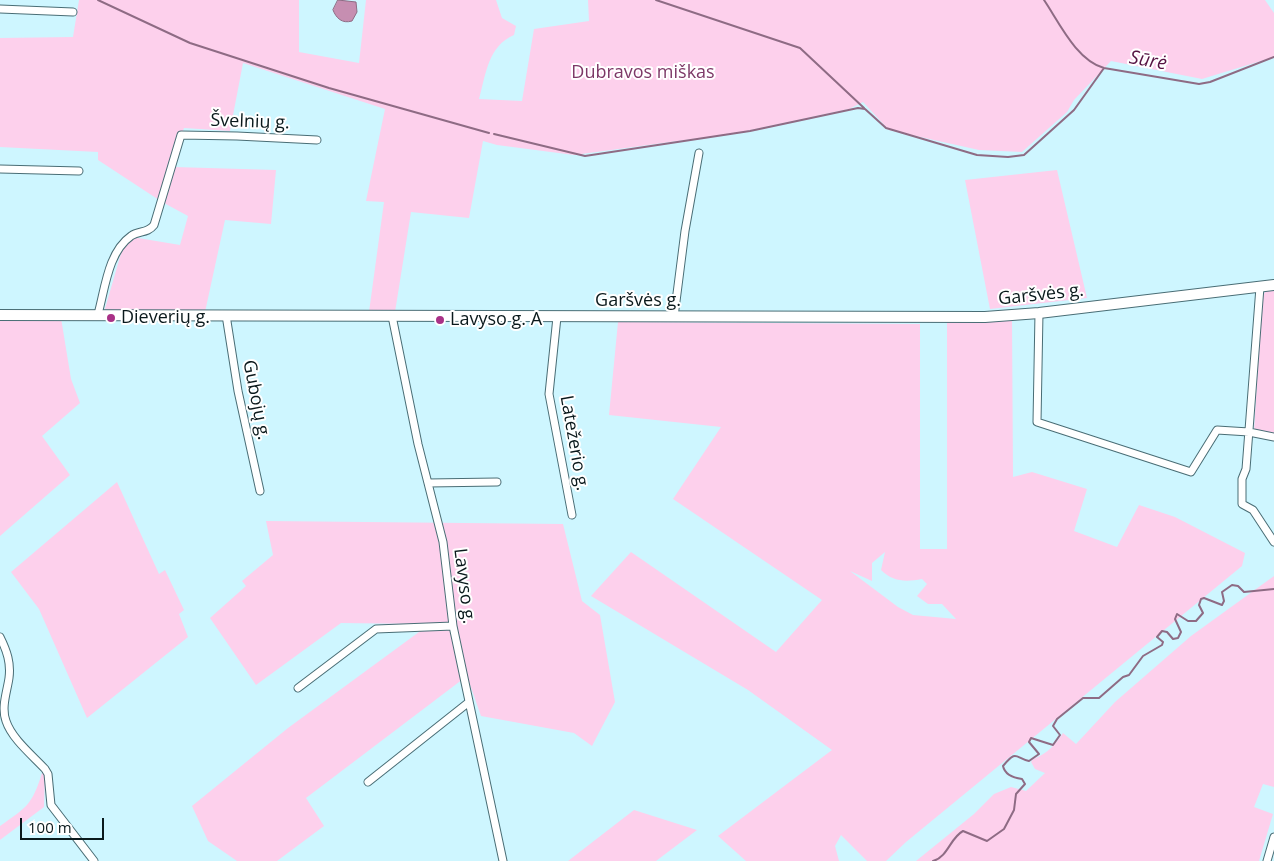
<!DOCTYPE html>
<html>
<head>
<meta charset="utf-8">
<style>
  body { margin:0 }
  #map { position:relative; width:1274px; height:861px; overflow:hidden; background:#cef6ff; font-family:"Open Sans",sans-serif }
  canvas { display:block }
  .scale { position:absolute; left:20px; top:818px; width:84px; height:22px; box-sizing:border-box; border:2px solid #0a191c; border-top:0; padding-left:6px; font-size:15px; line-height:18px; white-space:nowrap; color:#0a191c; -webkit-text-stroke:4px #fff; paint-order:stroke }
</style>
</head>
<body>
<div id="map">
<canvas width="1274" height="861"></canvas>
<div class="scale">100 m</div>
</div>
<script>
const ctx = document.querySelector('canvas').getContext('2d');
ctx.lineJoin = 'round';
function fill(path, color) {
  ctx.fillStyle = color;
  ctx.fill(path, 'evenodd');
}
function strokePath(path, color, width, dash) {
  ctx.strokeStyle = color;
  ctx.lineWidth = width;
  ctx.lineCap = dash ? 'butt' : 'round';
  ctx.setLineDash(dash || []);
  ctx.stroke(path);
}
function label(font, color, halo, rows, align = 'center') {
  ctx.font = font + ' "Open Sans",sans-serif';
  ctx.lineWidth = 4;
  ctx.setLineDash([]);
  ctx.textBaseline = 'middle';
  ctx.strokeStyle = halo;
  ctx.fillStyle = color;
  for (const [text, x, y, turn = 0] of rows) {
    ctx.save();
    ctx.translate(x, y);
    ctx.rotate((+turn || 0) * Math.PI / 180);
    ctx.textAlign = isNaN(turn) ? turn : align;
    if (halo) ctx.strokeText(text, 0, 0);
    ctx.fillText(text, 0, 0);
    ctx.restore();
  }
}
const green = new Path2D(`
  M79 0H299V52L359 63 366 0H496L502 18 516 26 514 35C488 46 486 74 479 99L522 101 534 29 589 21 588 0H1265L1274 13V57L1202 79 1111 61 1074 100 1067 112 1022 152 979 150 889 130 863 102 849 109 737 133 574 155 497 145 483 141 469 218 411 212 395 312H369L384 202 366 201 385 109 243 63 230 131 184 128 159 200 98 160V152L0 147V38L73 37Z
  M174 167 276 170 271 224 225 220 205 312H104L122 250 132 237 180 245 188 216 164 203Z
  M1057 170 1087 298 990 309 965 180Z
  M1274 288V434L1254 431 1262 297 1267 289Z
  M61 318 71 379 80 403 42 436 70 475 0 536V321Z
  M1012 319 1013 477 1032 472 1087 489 1074 531 1117 547 1139 505 1175 517 1245 553 1242 566 906 842 886 861H867L841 835 835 846 839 861H746L718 836 832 750 748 690 591 596 631 552 776 652 822 600 673 499 721 427 609 415 618 322 920 324V549H947V322ZM885 552 881 570C893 582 906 582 922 579L927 584 917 596 928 604H942L956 619 913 615 898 607 850 571 872 581V563Z
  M117 482 159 574 165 570 184 610 179 614 188 637 87 718 39 609 11 572Z
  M266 521 563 524 582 601 600 615 615 702 592 746 574 733 481 716 467 676 306 798 324 826 277 861H237L208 841 192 806 288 728 419 632 418 624 341 623 256 685 210 618 246 586 242 581 273 555Z
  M1274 576V787L1263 784 1254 807 1273 814 1259 861H916L974 814 994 794 1011 787 1026 791 1045 773 1035 769 1031 762 1033 759C1047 754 1055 745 1063 733L1076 744 1115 702 1191 636Z
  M42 773 45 774 44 807 0 840V826C27 807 32 805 42 773Z
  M634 810 697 830 656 861H568Z`);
const water = new Path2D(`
  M338 0 356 2 357 12 352 21C342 24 336 18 333 10Z`);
const stream = new Path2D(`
  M98 0 190 43 329 88 489 133
  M656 0 800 48 864 108
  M1044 0C1059 22 1076 60 1104 68L1199 84 1210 82 1274 57
  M494 134 585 156 750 131 858 108 865 109 886 128 977 155 1008 157 1024 155 1074 110 1104 68
  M933 861C948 857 950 838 963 831L987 841 1004 829 1014 810 1016 794 1025 784 1022 779C1014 778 1005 775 1003 766 1017 749 1015 758 1029 761L1039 754 1029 742 1031 738 1053 745 1060 735 1053 726 1057 719 1083 698H1099L1123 677 1129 675 1143 656 1162 645 1163 642 1157 637 1162 631 1167 632 1173 639 1178 638 1181 632 1175 619 1177 614 1188 621H1196L1203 613 1199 605 1201 599 1204 598 1222 605 1224 601 1222 592 1232 585 1238 586 1244 592 1274 589`);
const street = new Path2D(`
  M0 9 73 12
  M0 169 79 171
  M1260 287 1246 469 1242 479V504L1253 510 1274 542
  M1039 313 1037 422 1191 472 1217 430 1249 432 1274 437
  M98 314C105 289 108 252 131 236 139 230 147 234 154 225L181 135 237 136 317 140
  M226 315 238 391 260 491
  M392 316 418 444 443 542 453 626 503 861
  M557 317 549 394 572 515
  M674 317 685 231 699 153
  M428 483 497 482
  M0 637C7 651 11 663 9 678 7 692 1 707 6 721 12 739 32 755 45 769L48 774 51 805 94 861
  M298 688 376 629 453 626
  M368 782 469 702
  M1267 861 1274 837`);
const secondary = new Path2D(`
  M0 315 985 317 1039 313 1274 285`);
const markers = [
  [111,318,5,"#a93187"],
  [440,320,5,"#a93187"]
];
const parkNames = [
  ["Dubravos miškas",643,73]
];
const streetNames = [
  ["Švelnių g.",250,122,2],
  ["Garšvės g.",1041,295,-6],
  ["Garšvės g.",638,301],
  ["Gubojų g.",256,400,79],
  ["Latežerio g.",574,443,80],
  ["Lavyso g.",464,586,83]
];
const poiNames = [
  ["Dieverių g.",121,318],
  ["Lavyso g. A",450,320]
];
const waterNames = [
  ["Sūrė",1148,61,10]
];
fill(green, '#fdd0ec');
fill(water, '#c68eb1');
strokePath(water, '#8e6b84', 1);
strokePath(stream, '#8e6b84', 2);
strokePath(street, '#496d75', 9);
strokePath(secondary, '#496d75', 12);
strokePath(street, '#fff', 7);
strokePath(secondary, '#fff', 10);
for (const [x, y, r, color] of markers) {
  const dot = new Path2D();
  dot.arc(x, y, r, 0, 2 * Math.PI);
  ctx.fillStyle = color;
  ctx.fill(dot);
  strokePath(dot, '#fff', 2);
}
label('18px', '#7d3867', '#fff', parkNames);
label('18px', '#0a191c', '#fff', streetNames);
label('18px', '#0a191c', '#fff', poiNames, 'left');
label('italic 19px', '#571444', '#fff', waterNames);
</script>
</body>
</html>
